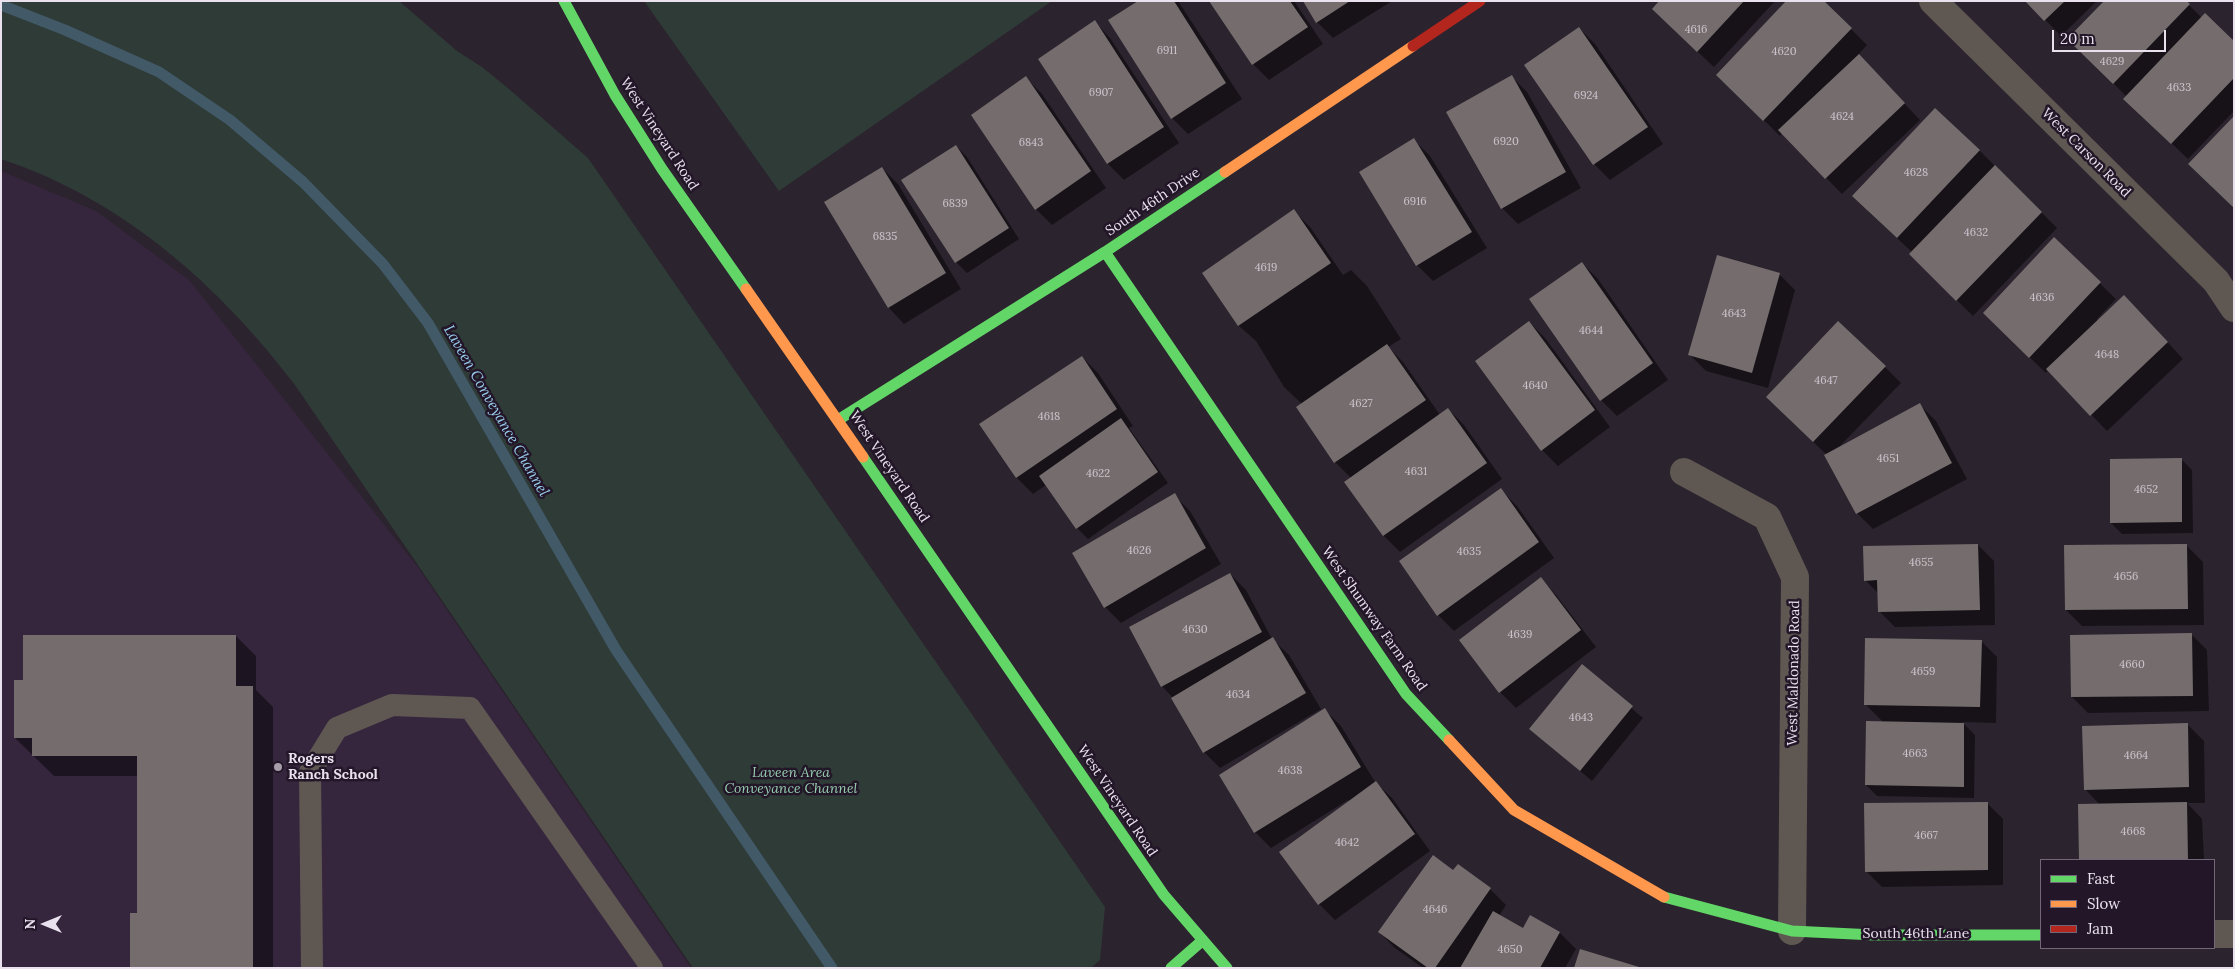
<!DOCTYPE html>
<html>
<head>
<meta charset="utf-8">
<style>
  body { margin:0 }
  #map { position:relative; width:2235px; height:969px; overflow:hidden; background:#2b232e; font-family:Lora,serif }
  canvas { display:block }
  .frame { position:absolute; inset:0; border:2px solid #eae1ee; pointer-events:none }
  .legend { position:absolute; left:2040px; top:859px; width:175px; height:90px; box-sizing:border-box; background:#221628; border:1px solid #726777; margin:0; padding:6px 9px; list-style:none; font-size:15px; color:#eae1ee }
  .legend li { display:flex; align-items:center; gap:10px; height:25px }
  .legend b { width:25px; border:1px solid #726777 }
  .north { position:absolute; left:20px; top:899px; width:50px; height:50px; -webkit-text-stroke:4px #221628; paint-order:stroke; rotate:270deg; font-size:14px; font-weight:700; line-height:20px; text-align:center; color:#eae1ee }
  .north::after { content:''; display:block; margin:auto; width:18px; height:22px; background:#eae1ee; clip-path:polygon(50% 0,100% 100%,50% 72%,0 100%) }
  .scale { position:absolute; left:2052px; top:30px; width:114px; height:22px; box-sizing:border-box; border:2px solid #eae1ee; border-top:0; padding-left:6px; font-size:15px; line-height:18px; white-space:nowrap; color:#eae1ee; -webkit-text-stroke:4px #221628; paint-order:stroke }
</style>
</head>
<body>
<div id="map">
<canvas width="2235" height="969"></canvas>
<div class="frame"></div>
<ul class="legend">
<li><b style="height:6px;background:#63d668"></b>Fast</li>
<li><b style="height:6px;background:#ff974d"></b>Slow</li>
<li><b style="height:6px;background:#b3261e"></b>Jam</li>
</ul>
<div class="north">N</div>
<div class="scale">20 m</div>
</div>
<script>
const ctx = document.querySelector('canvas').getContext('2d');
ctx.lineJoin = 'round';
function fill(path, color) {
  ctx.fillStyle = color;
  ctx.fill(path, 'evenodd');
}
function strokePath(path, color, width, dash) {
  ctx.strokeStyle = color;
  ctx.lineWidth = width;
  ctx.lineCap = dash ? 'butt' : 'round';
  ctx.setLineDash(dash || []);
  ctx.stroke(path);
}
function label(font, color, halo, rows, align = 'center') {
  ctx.font = font + ' Lora,serif';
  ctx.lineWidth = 5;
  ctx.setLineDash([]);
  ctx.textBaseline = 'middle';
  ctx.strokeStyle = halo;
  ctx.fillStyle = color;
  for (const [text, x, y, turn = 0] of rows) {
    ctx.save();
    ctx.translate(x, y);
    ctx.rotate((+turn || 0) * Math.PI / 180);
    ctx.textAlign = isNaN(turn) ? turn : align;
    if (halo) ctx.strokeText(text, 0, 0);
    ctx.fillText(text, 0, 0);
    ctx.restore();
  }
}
const built = new Path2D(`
  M1 171 96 211 189 280 417 566 691 968H1Z`);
const green = new Path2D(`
  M1 1H399L457 51 482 67 509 89 588 158 1105 907 1100 960 1091 968H693L295 385C219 285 122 199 1 159Z
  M644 1H1052L779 191Z`);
const shadow = new Path2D(`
  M1140 1H1178L1242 99 1188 134 1172 118Z
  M1210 1H1294L1323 44 1269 80 1253 64Z
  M1304 1H1392L1333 38 1317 22Z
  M1661 1H1775L1714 67 1669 25Z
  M2027 1H2097L2061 36Z
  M2185 1 2202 18 2234 43V111L2188 159 2141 114 2127 97 2069 39Z
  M1095 22 1110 38 1179 143 1124 180 1108 164 1039 59Z
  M1579 28 1595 44 1663 144 1610 180 1594 164Z
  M1851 29 1867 45 1858 55 1920 120 1842 194 1782 133 1780 136 1718 75Z
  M1511 76 1527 92 1581 188 1518 224 1502 208 1448 112Z
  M1026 78 1042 94 1106 188 1052 225 1036 209 972 115Z
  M1414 140 1430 156 1487 248 1433 281 1417 265 1361 173Z
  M956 146 967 157 1019 239 967 273 956 262Z
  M1979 150 2057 228 1973 316 1910 254 1912 252 1869 212Z
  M882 168 898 184 961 289 904 324 889 308Z
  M1294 211 1310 227 1343 275 1351 270 1367 286 1401 339 1388 347 1403 362 1440 415 1448 409 1464 425 1502 479 1400 552 1384 536 1346 482 1351 478 1335 462 1298 407 1302 404 1284 387 1256 341 1239 326 1203 273Z
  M2054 239 2116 299 2097 319 2098 321 2140 312 2183 359 2107 431 2048 370 2046 373 2000 329Z
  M1582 263 1598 279 1668 380 1617 416 1601 400Z
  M1779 274 1795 290 1768 388 1706 371 1690 355Z
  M1529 322 1545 338 1610 427 1558 466 1542 450Z
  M1082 357 1098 373 1133 426 1129 428 1168 483 1088 539 1077 528 1046 485 1033 494 1017 478 981 425Z
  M1885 367 1901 383 1839 447 1920 405 1936 421 1967 479 1873 529 1857 513 1827 455 1783 413Z
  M2181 459 2192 470 2193 533 2122 534 2111 523Z
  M1501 490 1517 506 1554 558 1454 631 1438 615Z
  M1174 495 1190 511 1221 564 1121 623 1105 607Z
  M1978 545 1994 561 1995 625 1895 627 1879 611V594L1865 580Z
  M2187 546 2203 562 2204 625 2082 626 2066 610Z
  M1230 574 1246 590 1272 639 1289 655 1321 709 1220 768 1204 752 1173 698 1162 686Z
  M1541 579 1556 595 1596 647 1516 708 1500 692Z
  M2191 634 2207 650 2209 711 2088 713 2072 697Z
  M236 636 256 656V690L273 707V968H131L139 914 138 776H54L15 738Z
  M1981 641 1997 657 1996 723 1962 722 1975 735 1974 798 1877 796 1866 785 1884 723 1865 704Z
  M1582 666 1643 718 1592 781 1530 729Z
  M1325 710 1341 726 1375 782 1392 798 1430 851 1335 920 1319 904 1349 802 1348 800 1271 848 1255 832Z
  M2188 725 2204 741 2205 803H2187L2202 819 2204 860H2081L2079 805H2100L2085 789Z
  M1987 803 2003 819V885L1882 887 1866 871Z
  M1458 866 1490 889 1506 905 1499 916 1523 930 1530 917 1560 933 1576 949 1565 968H1423L1395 948 1379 932 1453 871Z`);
const stream = new Path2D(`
  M1 5 65 30 159 72 230 120 303 182 383 264 428 323 616 650 832 968`);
const building = new Path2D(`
  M1138 1H1174L1226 83 1171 119 1108 20Z
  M1209 1H1290L1308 27 1252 65Z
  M1303 1H1350L1316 23Z
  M1659 1H1744L1697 52 1652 9Z
  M1786 1H1824L1852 28 1763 121 1716 75Z
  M2025 1H2065L2044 21Z
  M2104 1H2187L2190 4 2113 84 2067 39Z
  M2205 13 2234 41V78L2171 144 2123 99Z
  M1095 20 1164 127 1107 164 1038 59Z
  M1579 27 1648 127 1593 165 1524 65Z
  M1859 54 1905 103 1825 179 1778 130Z
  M1512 75 1566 172 1501 209 1446 112Z
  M1026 76 1091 171 1035 210 971 115Z
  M1935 108 1980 150 1897 238 1852 196Z
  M2234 116V208L2188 164Z
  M1414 138 1472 232 1416 266 1359 172Z
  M956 145 1009 228 955 263 901 180Z
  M1995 165 2042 212 1956 301 1909 254Z
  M882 167 946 273 888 308 824 202Z
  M1294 209 1331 263 1238 326 1202 273Z
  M2054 237 2101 282 2029 358 1983 313Z
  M1717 255 1780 273 1752 373 1688 355Z
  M1582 262 1653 363 1600 401 1529 299Z
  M2124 295 2168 342 2090 416 2046 369Z
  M1529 321 1595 410 1541 451 1475 361Z
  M1838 321 1886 366 1813 442 1766 397Z
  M1387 344 1426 400 1334 463 1296 407Z
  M1082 356 1117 409 1016 478 979 424Z
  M1920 403 1952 463 1856 514 1824 455Z
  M1448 408 1487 463 1383 536 1344 482Z
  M1121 418 1158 472 1076 529 1039 476Z
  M2182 458V522L2110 523V459Z
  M1501 488 1539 542 1437 616 1399 561Z
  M1175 493 1206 548 1104 608 1072 553Z
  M1978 544 1980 610 1878 612 1877 580 1864 581 1863 546Z
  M2187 544 2188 609 2065 610 2064 545Z
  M1230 573 1262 632 1161 687 1129 627Z
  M1541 577 1581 630 1499 693 1459 640Z
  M2192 633 2193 696 2071 697 2070 635Z
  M23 635H236V686H253V968H130V913H137V756H32V738H14V680H23Z
  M1273 637 1306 693 1203 753 1171 698Z
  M1865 638 1982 640 1980 707 1864 705Z
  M1582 664 1633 706 1580 771 1529 729Z
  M1325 708 1361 767 1254 833 1219 775Z
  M1866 721 1964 723V787L1865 785Z
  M2188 723 2189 787 2084 790 2082 726Z
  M1376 781 1415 834 1318 905 1279 852Z
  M1988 802V870L1865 872 1864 803Z
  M2187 802 2188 860H2079L2078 804Z
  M1433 855 1453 870 1458 864 1491 888 1435 968H1428L1378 932Z
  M1493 911 1523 928 1530 915 1560 932 1540 968H1460Z
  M1580 949 1639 967V968H1574Z`);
const lane = new Path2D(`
  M312 968 310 772 337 728 392 705 470 708 652 968`);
const street = new Path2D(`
  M1933 1 2216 281 2234 308
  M1684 472 1767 517 1795 577 1792 931
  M2214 934H2234`);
const fast = new Path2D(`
  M564 1 615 95 662 169 746 289
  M1105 252 1406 694 1449 740
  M838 420 1105 252 1225 172
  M863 457 1164 895 1227 968
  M1664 897 1792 931 1874 935H2041
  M1171 968 1203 940`);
const slow = new Path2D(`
  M1225 172 1413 46
  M746 289 863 457
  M1449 740 1514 810 1664 897`);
const jam = new Path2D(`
  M1413 46 1480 1`);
const markers = [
  [278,767,5,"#a79eab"]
];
const numberNames = [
  ["4616",1696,30],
  ["6911",1167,51],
  ["4620",1784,52],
  ["4629",2112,62],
  ["4633",2179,88],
  ["6907",1101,93],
  ["6924",1586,96],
  ["4624",1842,117],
  ["6920",1506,142],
  ["6843",1031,143],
  ["4628",1916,173],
  ["6916",1415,202],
  ["6839",955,204],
  ["4632",1976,233],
  ["6835",885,237],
  ["4619",1266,268],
  ["4636",2042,298],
  ["4643",1734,314],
  ["4644",1591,331],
  ["4648",2107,355],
  ["4647",1826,381],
  ["4640",1535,386],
  ["4627",1361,404],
  ["4618",1049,417],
  ["4651",1888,459],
  ["4631",1416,472],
  ["4622",1098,474],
  ["4652",2146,490],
  ["4626",1139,551],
  ["4635",1469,552],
  ["4655",1921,563],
  ["4656",2126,577],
  ["4630",1195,630],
  ["4639",1520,635],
  ["4660",2132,665],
  ["4659",1923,672],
  ["4634",1238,695],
  ["4643",1581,718],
  ["4663",1915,754],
  ["4664",2136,756],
  ["4638",1290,771],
  ["4668",2133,832],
  ["4667",1926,836],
  ["4642",1347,843],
  ["4646",1435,910],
  ["4650",1510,950]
];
const streetNames = [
  ["West Vineyard Road",659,134,57],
  ["West Carson Road",2086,153,45],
  ["South 46th Drive",1153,202,-34],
  ["West Vineyard Road",889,467,56],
  ["West Shumway Farm Road",1374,619,55],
  ["West Maldonado Road",1794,673,-89],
  ["West Vineyard Road",1117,801,56],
  ["South 46th Lane",1916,934]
];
const poiNames = [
  ["Rogers",288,759],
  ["Ranch School",288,775]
];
const parkNames = [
  ["Laveen Area",791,773],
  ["Conveyance Channel",791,789]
];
const waterNames = [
  ["Laveen Conveyance Channel",496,411,60]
];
fill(built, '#36263d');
fill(green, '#2f3b36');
fill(shadow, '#0007');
strokePath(stream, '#425968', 11);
fill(building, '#756d6d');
strokePath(lane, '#5f5852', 22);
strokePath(street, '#5f5852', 28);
strokePath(fast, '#63d668', 11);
strokePath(slow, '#ff974d', 11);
strokePath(jam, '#b3261e', 11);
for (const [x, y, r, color] of markers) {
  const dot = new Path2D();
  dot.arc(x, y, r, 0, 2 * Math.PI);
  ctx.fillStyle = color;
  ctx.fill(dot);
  strokePath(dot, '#221628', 2);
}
label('11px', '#cdc4ce', null, numberNames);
label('14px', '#eae1ee', '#221628', streetNames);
label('bold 14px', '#eae1ee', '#221628', poiNames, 'left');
label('italic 14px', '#96cdae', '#221628', parkNames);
label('italic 15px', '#98cced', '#221628', waterNames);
</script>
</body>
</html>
